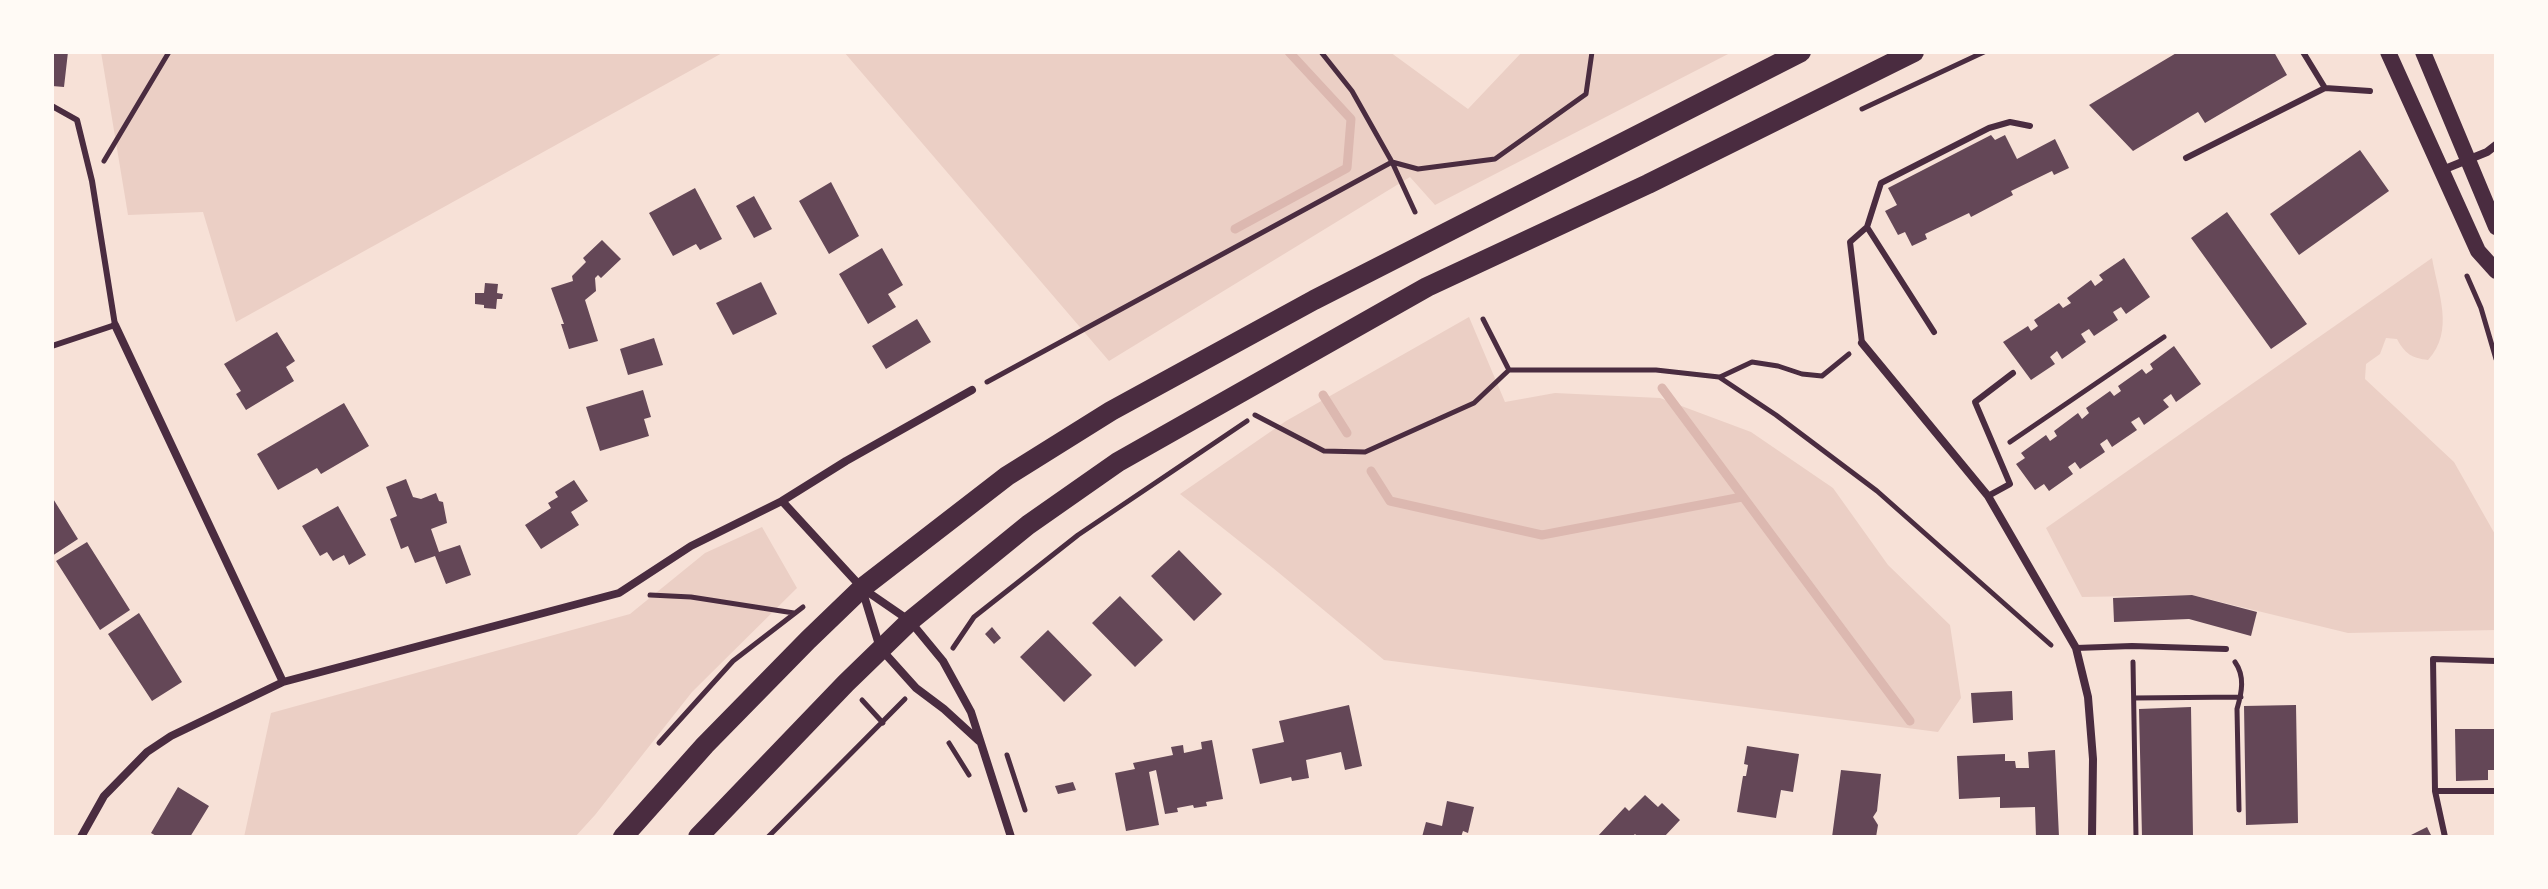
<!DOCTYPE html>
<html>
<head>
<meta charset="utf-8">
<style>
  body { margin:0 }
  #map { position:relative; width:2548px; height:889px; overflow:hidden; background:#f7e1d7; font-family:"Libre Baskerville",serif }
  canvas { display:block }
  .frame { position:absolute; inset:0; border:54px solid #fffaf5; pointer-events:none }
</style>
</head>
<body>
<div id="map">
<canvas width="2548" height="889"></canvas>
<div class="frame"></div>
</div>
<script>
const ctx = document.querySelector('canvas').getContext('2d');
ctx.lineJoin = 'round';
function fill(path, color) {
  ctx.fillStyle = color;
  ctx.fill(path, 'evenodd');
}
function strokePath(path, color, width, dash) {
  ctx.strokeStyle = color;
  ctx.lineWidth = width;
  ctx.lineCap = dash ? 'butt' : 'round';
  ctx.setLineDash(dash || []);
  ctx.stroke(path);
}
const green = new Path2D(`
  M101 52H724L236 322 203 212 128 215Z
  M844 52H1390L1468 109 1522 52H1732L1435 205 1410 177 1109 361Z
  M2432 258C2438 293 2455 331 2428 360 2412 358 2405 354 2397 339L2386 338 2380 354 2366 364 2365 379 2454 462 2496 536V630L2348 633 2192 595 2082 597 2046 528Z
  M1469 317 1505 402 1555 393 1660 398 1751 432 1833 488 1888 565 1950 625 1961 698 1938 732 1384 660 1273 568 1180 494 1286 421Z
  M762 527 797 588 692 692 595 815 575 837H244L271 713 630 614 705 553Z`);
const stream = new Path2D(`
  M1235 229 1347 168 1351 119 1289 52
  M1662 388 1910 721
  M1323 395 1347 433
  M1371 471 1390 501 1542 535 1742 497`);
const building = new Path2D(`
  M52 52H68L64 87 52 86Z
  M2178 52H2274L2287 75 2205 123 2198 112 2133 151 2089 105Z
  M1991 135 1995 140 2005 135 2017 159 2055 139 2069 168 2054 175 2052 171 2011 191 2013 195 1971 217 1969 213 1925 234 1927 239 1912 246 1905 232 1898 235 1885 211 1897 205 1888 188Z
  M2360 150 2389 191 2299 255 2270 214Z
  M831 182 859 236 829 254 799 201Z
  M695 188 722 239 700 250 696 244 673 256 649 213Z
  M754 196 772 229 754 238 736 206Z
  M2227 212 2307 324 2271 349 2191 238Z
  M602 240 621 259 601 278 598 275 595 278 596 291 585 300 598 341 569 349 561 324H564L551 288 573 281 572 276 586 262 583 258Z
  M882 248 903 285 888 294 896 307 868 324 839 274Z
  M2124 258 2150 297 2126 314 2121 307 2113 312 2118 320 2094 336 2089 329 2081 334 2086 342 2062 359 2057 351 2050 357 2055 364 2031 380 2003 342 2028 326 2031 331 2038 326 2034 320 2059 303 2063 308 2071 303 2067 298 2091 280 2095 286 2103 280 2099 275Z
  M761 282 777 314 733 335 716 303Z
  M485 283 498 284 497 293 503 294 502 299H497L496 309 484 308V305L475 304V293H484Z
  M917 319 931 342 886 369 872 346Z
  M277 332 295 361 286 367 294 381 246 410 236 394 241 391 224 364Z
  M654 338 663 365 628 375 620 349Z
  M2174 346 2201 384 2176 402 2171 394 2163 400 2169 407 2144 425 2139 417 2131 422 2137 430 2112 447 2107 439 2100 444 2105 452 2080 469 2075 462 2068 467 2073 474 2049 491 2044 484 2035 490 2016 464 2025 458 2021 453 2046 435 2050 441 2057 436 2054 431 2078 413 2082 419 2089 413 2086 408 2110 391 2114 396 2121 391 2118 386 2142 369 2146 374 2153 369 2150 364Z
  M643 390 651 417 644 419 649 436 600 451 586 407Z
  M344 403 369 446 321 474 317 468 278 490 257 454Z
  M406 479 413 497 421 499 436 493 439 501 443 502 447 523 431 529 439 552 460 545 471 575 446 584 435 556 415 563 408 546 401 549 390 519 397 516 386 487Z
  M574 480 588 501 571 512 579 525 541 549 525 525 551 508 548 503 558 497 555 492Z
  M52 497 78 539 52 556Z
  M338 506 366 555 349 565 344 555 333 561 327 552 320 556 302 526Z
  M87 542 130 610 100 630 56 561Z
  M1179 550 1222 594 1194 621 1151 576Z
  M2192 595 2257 612 2251 636 2189 619 2114 622 2113 598Z
  M1120 596 1163 640 1135 667 1092 623Z
  M139 613 182 682 152 701 108 634Z
  M992 627 1001 638 994 644 985 634Z
  M1048 630 1092 675 1064 702 1020 657Z
  M2012 691 2013 720 1973 723 1971 693Z
  M1349 705 1362 766 1345 770 1341 752 1306 760 1309 778 1292 781 1291 777 1260 784 1252 749 1284 742 1279 721Z
  M2296 705 2298 823 2246 825 2244 706Z
  M2191 707 2193 837H2142L2139 709Z
  M2455 729H2496V770H2488V780L2456 781Z
  M1212 740 1223 799 1206 802 1207 806 1194 808 1193 805 1177 808 1178 812 1165 814 1156 770 1149 772 1159 825 1126 831 1115 773 1135 769 1133 763 1173 755 1171 747 1183 745 1184 753 1202 749 1201 742Z
  M1747 746 1799 754 1793 792 1781 790 1776 818 1737 812 1743 776H1746L1748 765 1744 764Z
  M2055 750 2059 837H2036L2035 807 2000 808V797L1959 799 1957 756 2005 754V761H2015L2016 768H2029L2028 752Z
  M1841 770 1881 774 1877 811 1873 817 1878 825 1876 837H1832Z
  M1073 782 1076 790 1058 794 1055 786Z
  M178 787 209 806 190 837H158L151 833Z
  M1645 795 1658 807 1662 803 1680 820 1664 837H1638L1635 834 1632 837H1597L1625 807 1629 811Z
  M1447 801 1474 807 1468 833 1463 831 1461 837H1422L1426 822 1442 826Z
  M2427 827 2432 837H2407Z`);
const path = new Path2D(`
  M1321 52 1352 91 1392 162 1415 212
  M1862 109 1984 52
  M104 161 169 52
  M2467 276 2481 308 2496 359
  M1483 319 1509 370H1656L1719 377 1776 415 1877 491 2051 645
  M1720 377 1752 362 1778 366 1802 374 1822 376 1849 354
  M987 382 1392 162 1418 169 1495 159 1586 94 1592 52
  M1255 415 1324 451 1365 452 1474 403 1509 370
  M2010 442 2164 337
  M650 595 691 597 794 613
  M953 648 974 617 1078 535 1247 421
  M2133 662 2136 837
  M2235 662C2245 676 2242 692 2237 709L2239 810
  M2134 698 2241 697
  M862 700 883 723
  M659 743 733 661 803 607
  M949 743 969 775
  M1007 755 1025 810
  M768 837 905 699`);
const service = new Path2D(`
  M2303 52 2325 88
  M52 106 77 120 92 181 115 325 52 346
  M2186 158 2325 88 2370 91
  M1867 227 1881 183 1989 128 2010 122 2030 126
  M1862 343 1850 242 1867 227 1934 332
  M1988 496 2010 484 1975 402 2013 373
  M2076 648 2132 646 2226 649
  M2435 791H2496
  M2445 837 2435 791 2433 659 2496 661`);
const minor = new Path2D(`
  M2440 171 2487 152 2496 145
  M115 325 283 682
  M1862 343 1988 496 2076 648 2088 697 2093 759 2092 837
  M782 501 846 461 972 390
  M862 589 880 648 916 688 944 709 979 741
  M81 837 104 796 147 752 171 736 283 682 619 593 691 546 782 501 862 588 910 621 943 661 971 712 1011 837`);
const secondary = new Path2D(`
  M2388 52 2478 251 2496 271
  M2423 52 2496 227`);
const primary = new Path2D(`
  M623 837 705 745 808 640 862 588 1007 476 1111 411 1314 300 1801 52
  M698 837 846 683 910 621 1028 525 1118 462 1427 287 1648 184 1914 52`);
fill(green, '#ebcfc5');
strokePath(stream, '#dcb8b0', 9);
fill(building, '#644757');
strokePath(path, '#4a2c40', 5);
strokePath(service, '#4a2c40', 6);
strokePath(minor, '#4a2c40', 8);
strokePath(secondary, '#4a2c40', 16);
strokePath(primary, '#4a2c40', 20);
</script>
</body>
</html>
